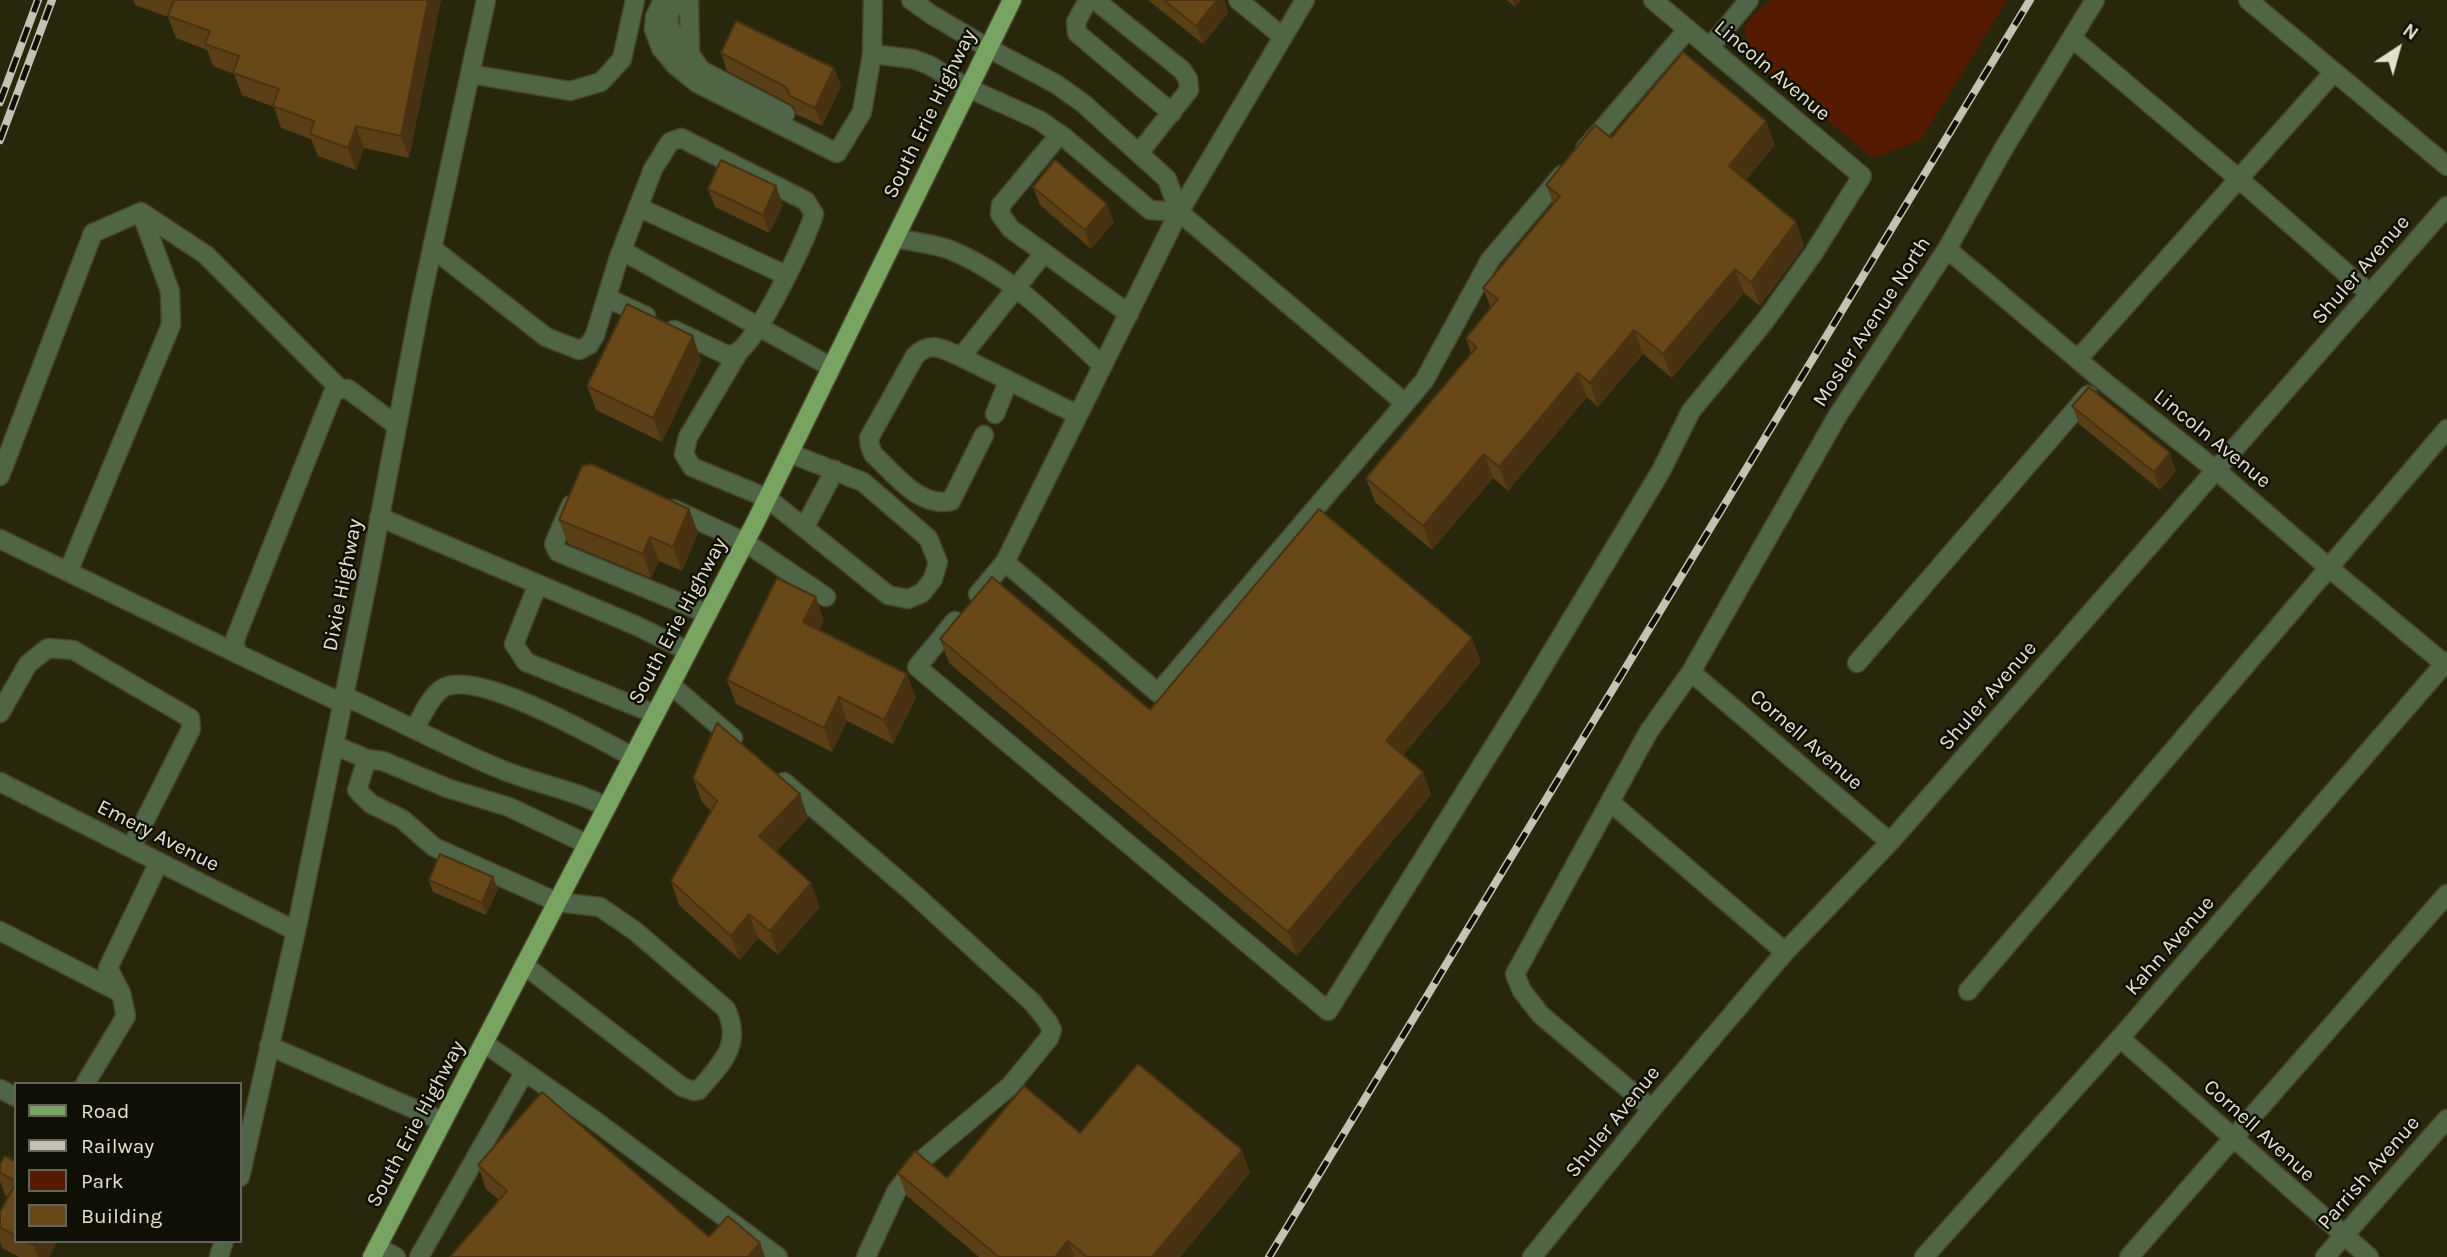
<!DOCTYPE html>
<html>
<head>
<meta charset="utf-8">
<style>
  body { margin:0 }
  #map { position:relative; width:2447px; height:1257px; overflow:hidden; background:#29270b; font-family:Karla,sans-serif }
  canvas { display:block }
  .legend { position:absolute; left:14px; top:1082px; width:228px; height:161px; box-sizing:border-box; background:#100f05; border:2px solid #646357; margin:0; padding:9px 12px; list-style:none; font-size:21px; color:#e2e1d1 }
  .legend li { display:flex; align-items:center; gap:14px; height:35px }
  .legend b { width:35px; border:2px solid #646357 }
  .north { position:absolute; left:2363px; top:14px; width:70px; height:70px; -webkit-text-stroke:5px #100f05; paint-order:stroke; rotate:36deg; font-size:19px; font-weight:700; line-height:28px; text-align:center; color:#e2e1d1 }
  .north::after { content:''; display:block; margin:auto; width:24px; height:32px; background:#e2e1d1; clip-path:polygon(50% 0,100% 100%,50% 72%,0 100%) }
</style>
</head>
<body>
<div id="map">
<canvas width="2447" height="1257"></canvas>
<ul class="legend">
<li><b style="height:9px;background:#77a460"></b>Road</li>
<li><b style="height:9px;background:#c4c3b1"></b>Railway</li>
<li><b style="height:19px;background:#551b01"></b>Park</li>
<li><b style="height:19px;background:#684819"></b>Building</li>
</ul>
<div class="north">N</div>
</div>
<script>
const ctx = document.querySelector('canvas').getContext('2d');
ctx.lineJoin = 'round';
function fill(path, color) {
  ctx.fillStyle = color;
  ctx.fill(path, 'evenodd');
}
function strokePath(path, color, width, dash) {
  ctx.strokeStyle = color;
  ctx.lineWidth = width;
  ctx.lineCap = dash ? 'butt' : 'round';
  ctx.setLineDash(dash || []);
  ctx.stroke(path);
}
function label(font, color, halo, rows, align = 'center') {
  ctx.font = font + ' Karla,sans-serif';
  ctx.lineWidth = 5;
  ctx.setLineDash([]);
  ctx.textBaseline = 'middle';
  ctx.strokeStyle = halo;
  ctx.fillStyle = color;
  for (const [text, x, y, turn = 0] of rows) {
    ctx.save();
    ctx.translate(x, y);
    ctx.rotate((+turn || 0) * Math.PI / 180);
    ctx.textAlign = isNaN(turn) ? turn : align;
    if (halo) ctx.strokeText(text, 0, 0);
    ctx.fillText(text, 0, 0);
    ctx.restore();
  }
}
const green = new Path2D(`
  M1772 0H2007L1921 140 1873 158 1748 56 1745 26 1754 14Z`);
const minor = new Path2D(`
  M663 0 655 17 654 30 661 48 675 65 697 83 837 153 862 112 872 54 873 0
  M683 0C654 16 675 38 690 54
  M689 0 690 54 701 70 785 114
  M911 0 932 15 988 48 1056 84 1084 104 1167 179 1179 212 1405 403
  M1088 0 1076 22 1077 33 1172 113
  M1095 0 1182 70 1188 79 1189 90 1139 153
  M1238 0 1283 37
  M2248 0 2447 166
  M2072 38 2239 179 2370 294
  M1710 47 1749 0
  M872 54 913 59 929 65 968 88 1039 120 1065 138 1150 210 1179 212
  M470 74 570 91 601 82 622 59 635 0
  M1060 134 1001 205 1000 214 1011 229 1129 314
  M1585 149 1688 29
  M638 207 786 275
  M895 238C913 242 936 244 953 251 1012 276 1057 323 1103 366
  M432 248 546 337 579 350 589 345 595 335 619 257 628 254 831 367
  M1947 249 2102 380 2216 470 2328 567 2447 666
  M619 257 653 169 670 142 681 138 806 201 814 214C805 242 761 334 739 351 736 353 733 354 729 356L674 330
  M607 298 646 316
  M740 350 688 437 684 454 692 467 767 498 888 595 908 599 922 593 933 579 938 562 928 538 863 482 789 453
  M961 357 1078 415
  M2078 359 2334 72
  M995 414 1008 382
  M984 435 951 501C919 508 895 474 873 454L870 446 869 438 915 356C930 340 943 349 961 357L1044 253
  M0 476 93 233 141 212 206 255 340 389
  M571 505 554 544 558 552 708 614
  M673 509 745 542 826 597
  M379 517 637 626 688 651
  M804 528 835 470
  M0 539 238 654
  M1005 562 1158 693 1424 381 1490 260 1562 175
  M68 572 171 325 170 291 141 212
  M538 584 514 644 526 662 655 714
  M978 594 1005 562 1179 212 1305 0
  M955 621 917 667 1328 1011 1524 698 1661 471 1691 411 1765 321 1813 254 1862 176 1653 0
  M1857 663 2088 395
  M1691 672 1890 842
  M671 685 733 738
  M344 696C396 719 447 747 500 769 536 784 572 789 607 807
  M342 703 238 654 234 642 333 393 340 389H348L396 425
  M0 713 28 664 48 648 73 650 190 718 191 729 131 848
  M415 728C422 716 431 695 443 688 477 668 599 739 633 757
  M334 745 367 759
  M0 782 296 931
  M784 782 912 892 1032 1002 1048 1022 1052 1030 1049 1038 1010 1086 916 1165 896 1192 866 1257
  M1610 802 1785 952
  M0 931 121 993
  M524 965 682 1087 694 1091 699 1090C721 1063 743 1046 726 1009L635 931 600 907 557 902 434 847 402 819 371 804 357 790 367 759 383 761 447 788 509 807 587 844
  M1968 991 2447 429
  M2120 1038 2369 1257
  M484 1043 594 1120 778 1257
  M269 1046 442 1121
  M85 1084 126 1016 121 993 108 968 159 862
  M0 1089 16 1097
  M1652 1109 1541 1015 1522 991 1515 974 1649 731 1691 672 1838 415 1947 249 2004 148 2095 0
  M240 1177 296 931 368 579 421 300 486 0
  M377 1247 396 1257
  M219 1257 224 1241
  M419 1257 524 1073
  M1532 1257 1652 1109 1785 952 1890 842 2447 206
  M1924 1257 2120 1038 2447 661
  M2129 1257 2447 894
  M2325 1257 2447 1119`);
const major = new Path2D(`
  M372 1257 755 523 1012 0`);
const rail = new Path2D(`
  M0 102 38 0
  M0 140 52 0
  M1269 1257 2030 0`);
const wall = new Path2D(`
  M133 0H441L409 158 364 148 356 170 318 156 311 139 281 128 274 107 242 95 234 74 213 66 207 50 176 38 168 17 135 5Z
  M1148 0H1224L1228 13 1203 44Z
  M1507 0H1521L1515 7Z
  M721 53 834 68 841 86 822 126 796 114 794 107 790 104 727 71Z
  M1611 138 1775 145 1746 180 1796 222 1804 246 1760 306 1744 293 1672 378 1643 354 1598 407 1587 397 1508 491 1493 478 1432 550 1375 502 1366 478 1471 353 1466 338 1491 308 1483 288 1553 204 1546 185Z
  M1033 187 1114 222 1091 249 1040 205Z
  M708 189 783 205 769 233 715 207Z
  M693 336 701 360 662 442 596 410 587 386Z
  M2072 406 2176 471 2160 490 2079 424Z
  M689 509 698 533 682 571 659 561 651 578 568 544 559 520Z
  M824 621 819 630 916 698 893 744 847 721 832 752 736 704 727 680Z
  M940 639 1150 710 1481 662 1403 755 1423 772 1431 795 1297 956 949 663Z
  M693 778 808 818 776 852 820 907 778 955 758 938 740 960 679 905 671 881 711 811 702 802Z
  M429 880 498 889 486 915 433 892Z
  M1080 1133 1250 1173 1180 1257H979L907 1196 898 1173 947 1178Z
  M16 1162V1241H57L49 1257H19L2 1248 0 1241V1212L8 1197 5 1195 0 1181V1164Z
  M478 1165 709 1237 765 1257 499 1200 486 1189Z`);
const shadedWall = new Path2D(`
  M428 0H441L409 158 401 136Z
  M1217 0H1224L1228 13 1203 44 1196 26Z
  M1513 0H1521L1515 7Z
  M834 68 841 86 822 126 815 108Z
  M1766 121 1775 145 1737 190 1729 166Z
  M356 126 364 148 356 170 348 148Z
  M776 186 783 205 769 233 763 215Z
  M1107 204 1114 222 1091 249 1085 230Z
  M1796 222 1804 246 1760 306 1751 282Z
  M1735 269 1744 293 1672 378 1663 354Z
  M1634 330 1643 354 1598 407 1590 383Z
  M693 336 701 360 662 442 653 418Z
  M1578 373 1587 397 1508 491 1499 467Z
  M2170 453 2176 471 2160 490 2154 472Z
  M1484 454 1493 478 1432 550 1423 526Z
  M689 509 698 533 682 571 673 547Z
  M650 537 659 561 651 578 643 554Z
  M816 597 824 621 812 646 803 622Z
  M1472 638 1481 662 1395 765 1386 741Z
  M907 674 916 698 893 744 884 720Z
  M839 697 847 721 832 752 824 728Z
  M1423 772 1431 795 1297 956 1288 932Z
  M800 794 808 818 768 860 759 836Z
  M493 877 498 889 486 915 482 903Z
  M811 883 820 907 778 955 770 931Z
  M749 914 758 938 740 960 731 936Z
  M1242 1150 1250 1173 1180 1257H1152Z
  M36 1241H57L49 1257H38L33 1245Z
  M1068 1241 1074 1257H1055Z
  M760 1243 765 1257H748Z`);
const building = new Path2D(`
  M174 0H428L401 136 356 126 348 148 310 134 314 121 273 106 279 89 233 73 239 56 205 44 210 31 168 16Z
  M1164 0H1217L1196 26Z
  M736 21 834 68 815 108 790 96 788 90 784 86 721 53Z
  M1683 52 1766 121 1729 166 1796 222 1751 282 1735 269 1663 354 1634 330 1590 383 1578 373 1499 467 1484 454 1423 526 1366 478 1477 347 1466 338 1498 299 1483 288 1560 196 1546 185 1595 125 1611 138Z
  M721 160 776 186 763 215 708 189Z
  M1055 160 1107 204 1085 230 1033 187Z
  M627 304 693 336 653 418 587 386Z
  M2089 387 2170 453 2154 472 2072 406Z
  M591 464 689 509 673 547 650 537 643 554 559 520 582 466Z
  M1319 509 1472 638 1386 741 1423 772 1288 932 940 639 992 577 1150 710Z
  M777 578 816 597 803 622 907 674 884 720 839 697 824 728 727 680Z
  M717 723 800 794 759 836 811 883 770 931 749 914 731 936 671 881 717 801 693 778Z
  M440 854 493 877 482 903 429 880Z
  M1138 1064 1242 1150 1152 1257H1087L1068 1241 1055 1257H999L898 1173 915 1151 947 1178 1024 1086 1080 1133Z
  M542 1092 709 1237 728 1216 760 1243 748 1257H450L507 1191 478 1165Z
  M5 1156 16 1162V1181L0 1173V1164Z
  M16 1183V1236L0 1227V1212Z
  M26 1241H36L33 1245Z`);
const streetNames = [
  ["Lincoln Avenue",1772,71,40],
  ["South Erie Highway",930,114,-64],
  ["Shuler Avenue",2361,270,-49],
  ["Mosler Avenue North",1872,322,-57],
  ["Lincoln Avenue",2212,439,39],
  ["Dixie Highway",343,585,-79],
  ["South Erie Highway",678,621,-62],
  ["Shuler Avenue",1988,696,-49],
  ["Cornell Avenue",1806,740,41],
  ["Emery Avenue",158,836,27],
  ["Kahn Avenue",2170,946,-49],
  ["Shuler Avenue",1613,1122,-51],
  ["South Erie Highway",416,1124,-62],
  ["Cornell Avenue",2259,1131,42],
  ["Parrish Avenue",2369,1173,-49]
];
fill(green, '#551b01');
strokePath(minor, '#47452b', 21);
strokePath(major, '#47452b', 21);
strokePath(minor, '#4f6545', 18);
strokePath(major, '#77a460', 18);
strokePath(rail, '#c4c3b1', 8);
strokePath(rail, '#100f05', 5, [16]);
fill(wall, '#593e16');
fill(shadedWall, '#493212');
fill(building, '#684819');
strokePath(building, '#493212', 2);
label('21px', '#e2e1d1', '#100f05', streetNames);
</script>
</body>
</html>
